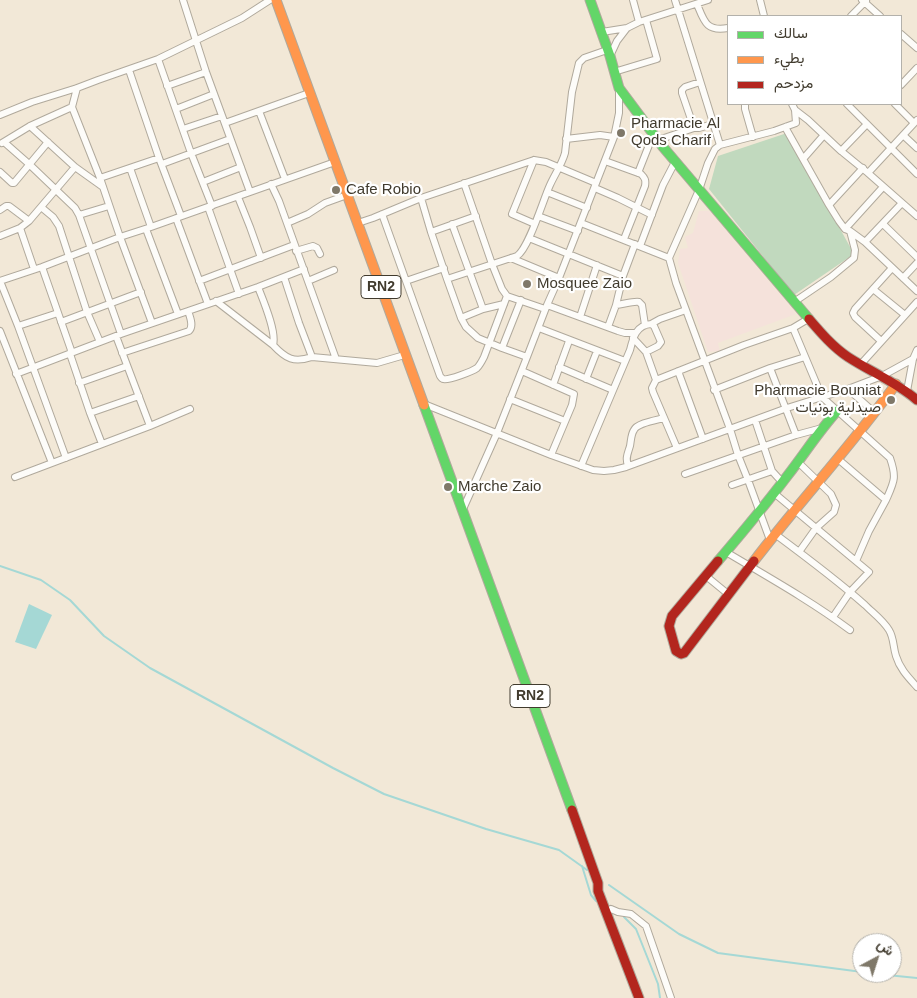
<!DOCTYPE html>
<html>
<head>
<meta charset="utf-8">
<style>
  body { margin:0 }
  #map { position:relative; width:917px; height:998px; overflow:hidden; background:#f2e8d7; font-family:Arial,Vazirmatn,sans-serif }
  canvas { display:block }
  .legend { position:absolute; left:727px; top:15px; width:175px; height:90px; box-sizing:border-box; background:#fff; border:1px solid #b3b1ab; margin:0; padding:6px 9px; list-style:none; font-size:15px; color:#413b2e }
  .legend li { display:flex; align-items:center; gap:10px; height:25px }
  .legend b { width:25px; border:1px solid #b3b1ab }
  .north { position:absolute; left:852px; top:933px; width:50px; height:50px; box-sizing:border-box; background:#fff; border:1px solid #b3b1ab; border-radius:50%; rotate:40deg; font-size:14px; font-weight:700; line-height:20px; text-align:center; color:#413b2e }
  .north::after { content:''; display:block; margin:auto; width:18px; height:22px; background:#7f7869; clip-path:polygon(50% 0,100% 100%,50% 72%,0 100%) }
</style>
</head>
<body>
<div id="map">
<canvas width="917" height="998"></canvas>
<ul class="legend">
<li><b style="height:6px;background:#63d668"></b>سالك</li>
<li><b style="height:6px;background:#ff974d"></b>بطيء</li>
<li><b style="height:6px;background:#b3261e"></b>مزدحم</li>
</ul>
<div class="north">ش</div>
</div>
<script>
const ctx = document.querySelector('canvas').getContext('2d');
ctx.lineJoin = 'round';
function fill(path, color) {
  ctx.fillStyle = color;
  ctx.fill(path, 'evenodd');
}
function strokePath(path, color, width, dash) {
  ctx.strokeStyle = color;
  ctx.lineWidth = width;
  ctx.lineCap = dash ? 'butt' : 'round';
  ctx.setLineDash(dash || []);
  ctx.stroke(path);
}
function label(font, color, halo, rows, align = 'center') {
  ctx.font = font + ' Arial,Vazirmatn,sans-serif';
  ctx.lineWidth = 4.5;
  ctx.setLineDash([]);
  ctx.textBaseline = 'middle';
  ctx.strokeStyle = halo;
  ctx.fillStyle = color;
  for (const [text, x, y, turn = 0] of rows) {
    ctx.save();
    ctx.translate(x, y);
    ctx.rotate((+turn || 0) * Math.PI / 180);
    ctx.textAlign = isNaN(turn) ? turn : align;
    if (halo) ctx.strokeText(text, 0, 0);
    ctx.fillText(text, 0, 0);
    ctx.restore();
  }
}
const education = new Path2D(`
  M699 211H709L796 314 718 343 720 351 708 352 678 263 680 249 688 248 685 237 693 233Z`);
const green = new Path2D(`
  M787 133 854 254 794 295 709 189 718 156Z`);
const water = new Path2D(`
  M29 604 52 615 36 649 15 642Z`);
const stream = new Path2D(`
  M0 566 41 580 70 600 104 636 150 668 333 768 384 794 486 829 559 850 587 870
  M582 866 591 895 596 901
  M609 885 679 934 718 953 862 972
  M624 917 636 929 658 984 660 998
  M867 973 917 978`);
const street = new Path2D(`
  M183 0 206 72 250 192
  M633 0 639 22
  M675 0 720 145
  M760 0 764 16
  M862 0 880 16
  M697 4C704 21 706 32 728 28
  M851 16 866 1
  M602 32 627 28
  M901 34 917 48
  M610 56 617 41 627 28 639 22 708 0
  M158 59 191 153 212 206
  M129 70 159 158 181 216
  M614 72 657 59 646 20
  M700 82 685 87 682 90V93L694 128H699L713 124
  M901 85 917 68
  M167 86 206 72
  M77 88 72 107 100 178 120 237 152 323
  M745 104V109L753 137
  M847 104 917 174
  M895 104 914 123
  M176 109 214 94
  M795 110 808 120 841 151 868 173 917 216
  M259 111 285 179
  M0 115 32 102 77 88 98 80 158 59 242 18 270 0
  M225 123 309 93
  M30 126 75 167 103 187
  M785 127 829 205 839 221 845 229 850 231 865 242 917 291
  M183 129 222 116
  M903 135 917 148
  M566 139 600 135 614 137
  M658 140 694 128
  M4 142 29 164 75 208 79 215 121 334
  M2 143 30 126 72 107
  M841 151 867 124
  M803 159 824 135
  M534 160 512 214 535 224
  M605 161 641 174C645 178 646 180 645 186L624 239
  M162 164 230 139
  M130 168 151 227
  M0 172 12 183H14L48 142
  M638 173 653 135
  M868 173 917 120
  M100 178 159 158
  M203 182 241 167
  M464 183 492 264 502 289 507 296 545 309
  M271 184 279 201 336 359
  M595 188 618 198 652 215
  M547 192 587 208
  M238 197 250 227 261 258
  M421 198 431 232 447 279 461 318 466 327 478 338 502 348 527 357
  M829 205 863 168
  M41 207 53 217 59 226 87 312 100 342
  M208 207 239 294
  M0 210 6 206H9L29 221
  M382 214 440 376C441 377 441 378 443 379 448 381 473 371 477 368 480 365 482 361 484 357L507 296
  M79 215 109 206
  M538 216 578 231
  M176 218 208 304
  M287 223 308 214 325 203 347 195
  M358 223 373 218 421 198 534 160 546 162 596 183
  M581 223 669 258
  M452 224 483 309
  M883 224 917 257
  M20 228 34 269
  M146 229 178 314
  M845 229 883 187
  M431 232 476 216
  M0 236 20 228 29 221 75 167
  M529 238 623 276 616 305C624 304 634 301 639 302L642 305 645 325
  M865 242 902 203
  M640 246 663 185 675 162
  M296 251 313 246 317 248 320 254
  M511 258 559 278
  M42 267 71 350 70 354 90 413 102 444
  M623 276 635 244
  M284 277 299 323 312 357
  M903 278 917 263
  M447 279 517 256C529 248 543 200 550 185 555 174 562 164 565 153L572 92 579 63 584 58 607 50
  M0 281 42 267 120 237 151 227 335 162
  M0 281 18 326 66 458
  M199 281 294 245
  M308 281 334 270
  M406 281 444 268
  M873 289 905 315
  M216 301 273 345C277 332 263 300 258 287
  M794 302 831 277 854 258 855 250 850 231
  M547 305 618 331 625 333H634
  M580 317 597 265
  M461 318 483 309 504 304
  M61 322 141 292
  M651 324 660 319 686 310
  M18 326 58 313
  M608 327 616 305
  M539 328 625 361
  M793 328 822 397 890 458C897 478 894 482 886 500
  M0 331 52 463
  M116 336 150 426
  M633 338 646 352 656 380
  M881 341 855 317 853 313 855 309 892 268
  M273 345C286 359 294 363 312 357L377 363 401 356 405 352
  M502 348 521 300
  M122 353 189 331C194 326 190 317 188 311
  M861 364 917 302
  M559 367 613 390
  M770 368 796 435
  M522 371 574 394 572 405 551 455
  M678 371 703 439
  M16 374 121 334 258 287 304 269
  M586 379 597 351
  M79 383 127 366
  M553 385 569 341
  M848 389 875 413
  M714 390 770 368 805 357
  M907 391 913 359 917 350
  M510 399 565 421
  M424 404 551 455 593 470 604 471 614 470 626 467 787 408 848 389 882 376 913 359
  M90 413 139 396
  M755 420 772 471 782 482
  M677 448 653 392 652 388 656 380 744 345 793 328 808 319
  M838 459 886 500 869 531 856 561
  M798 462 831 494 836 505 834 512 816 528 799 552
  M628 465C625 458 628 453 630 446 631 441 631 434 634 430 637 423 657 420 664 418
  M581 466 630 350C633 338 636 325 651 324L654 326 661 342 658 346 646 352
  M685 474 796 435 822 428
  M15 477 150 426 190 409
  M732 485 772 471
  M774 493 869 572 850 592 833 617
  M463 509 497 433 527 357 547 305 559 278 614 137 619 113V88
  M775 534C806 557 837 580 865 605 873 613 883 620 889 630 894 638 893 647 896 656 900 669 908 677 917 687
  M770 540 748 480 738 455 730 429 676 283 669 258 699 190 708 163 715 149 720 145 774 131 796 123 795 110 792 104
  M726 552C768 577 811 601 850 630
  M706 576 728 594
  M611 909 618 912 631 914 646 926 671 998`);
const fast = new Path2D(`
  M590 0 610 56 619 88 663 147 809 319
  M424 405 572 810
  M718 561C742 533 766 504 788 475 805 453 819 431 837 411`);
const slow = new Path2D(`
  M276 0 424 405
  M754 561C800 501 852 445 896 384`);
const jam = new Path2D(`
  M809 319C821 333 833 347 848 357 871 372 896 382 917 400
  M718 561 672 616 669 626 676 651 681 654 684 653 754 561
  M572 810 598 883V891L639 998`);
const markers = [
  [621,133,5,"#7f7869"],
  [336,190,5,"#7f7869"],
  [527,284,5,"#7f7869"],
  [891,400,5,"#7f7869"],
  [448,487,5,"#7f7869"]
];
const shields = [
  [381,287,40],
  [530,696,40]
];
const shieldNames = [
  ["RN2",381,287],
  ["RN2",530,696]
];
const poiNames = [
  ["Pharmacie Al",631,124],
  ["Qods Charif",631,141],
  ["Cafe Robio",346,190],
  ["Mosquee Zaio",537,284],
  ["Pharmacie Bouniat",881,391,"right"],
  ["صيدلية بونيات",881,408,"right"],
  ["Marche Zaio",458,487]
];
fill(education, '#f5e2db');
fill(green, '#c1d9be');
fill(water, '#a5d8d5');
strokePath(stream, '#a5d8d5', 2);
strokePath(street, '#b0a99c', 8);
strokePath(fast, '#b0a99c', 11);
strokePath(slow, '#b0a99c', 11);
strokePath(jam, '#b0a99c', 11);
strokePath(street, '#fdfcf9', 6);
strokePath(fast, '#63d668', 9);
strokePath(slow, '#ff974d', 9);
strokePath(jam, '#b3261e', 9);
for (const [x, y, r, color] of markers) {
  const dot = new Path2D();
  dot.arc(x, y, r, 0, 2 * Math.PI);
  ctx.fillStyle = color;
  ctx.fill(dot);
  strokePath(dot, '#fff', 2);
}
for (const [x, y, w] of shields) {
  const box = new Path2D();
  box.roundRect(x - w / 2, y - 11.5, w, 23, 4);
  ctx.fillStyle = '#fff';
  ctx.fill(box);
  strokePath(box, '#413b2e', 1);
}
label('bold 14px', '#413b2e', null, shieldNames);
label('15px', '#413b2e', '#fff', poiNames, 'left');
</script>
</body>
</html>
